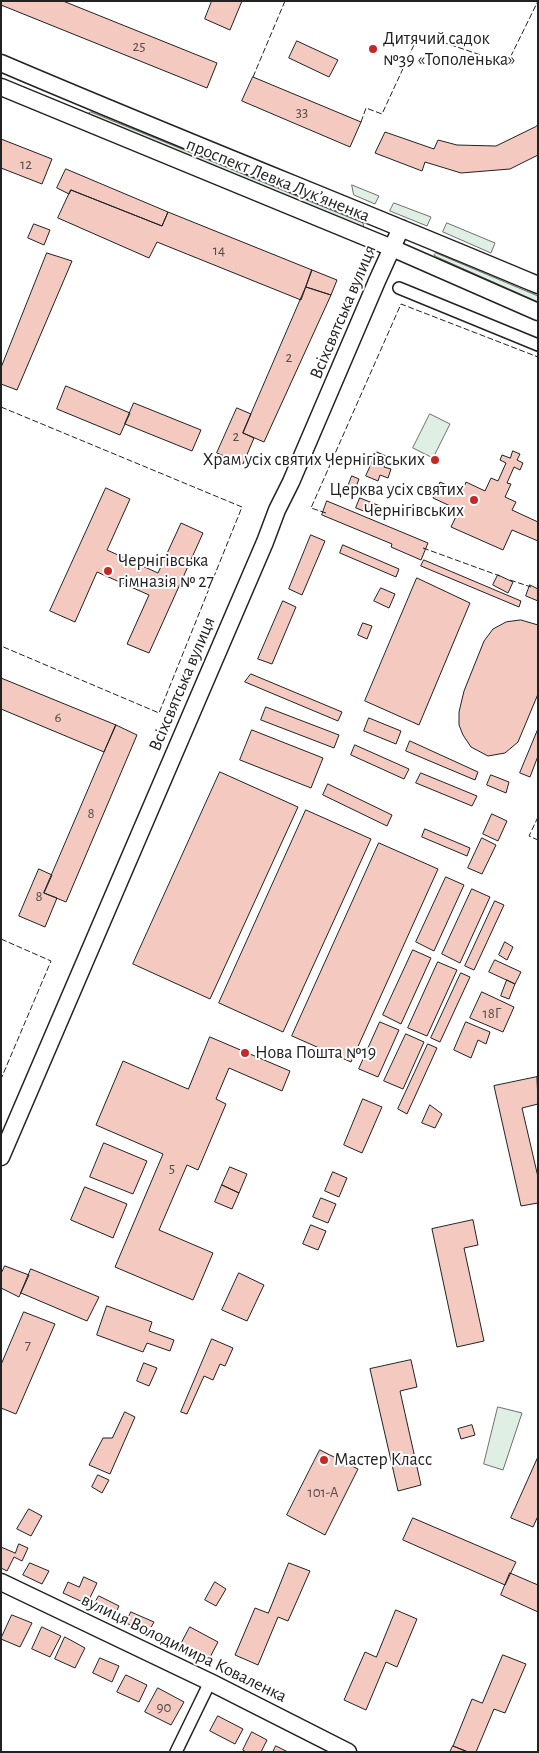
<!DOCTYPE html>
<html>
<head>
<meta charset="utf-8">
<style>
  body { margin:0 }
  #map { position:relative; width:539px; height:1753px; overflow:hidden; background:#fff; font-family:"Alegreya Sans",sans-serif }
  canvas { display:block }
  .frame { position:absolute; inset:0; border:2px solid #222; pointer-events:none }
</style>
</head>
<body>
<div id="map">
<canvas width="539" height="1753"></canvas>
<div class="frame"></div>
</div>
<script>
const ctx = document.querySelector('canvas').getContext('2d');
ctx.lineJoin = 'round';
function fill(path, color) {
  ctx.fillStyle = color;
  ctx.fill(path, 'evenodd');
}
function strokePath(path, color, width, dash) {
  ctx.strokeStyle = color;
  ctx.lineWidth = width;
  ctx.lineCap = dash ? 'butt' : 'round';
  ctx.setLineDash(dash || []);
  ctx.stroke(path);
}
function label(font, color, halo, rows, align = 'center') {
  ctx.font = font + ' "Alegreya Sans",sans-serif';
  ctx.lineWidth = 4;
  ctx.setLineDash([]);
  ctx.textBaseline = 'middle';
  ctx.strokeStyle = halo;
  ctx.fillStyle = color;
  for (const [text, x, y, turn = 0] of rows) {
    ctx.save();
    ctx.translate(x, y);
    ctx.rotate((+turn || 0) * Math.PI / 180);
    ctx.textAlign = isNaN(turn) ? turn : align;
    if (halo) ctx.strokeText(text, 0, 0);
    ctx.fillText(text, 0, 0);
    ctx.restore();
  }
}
const green = new Path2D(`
  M91 112 363 223 364 228 90 117 88 114Z
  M352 185 379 196 375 204 354 195Z
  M394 203 431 217 427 226 390 211Z
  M447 223 495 243 491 253 443 232Z
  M436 253 538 296V302L437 257 434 255Z
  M430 414 450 424 433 458 413 448Z
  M498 1407 522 1413 503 1470 484 1464Z`);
const building = new Path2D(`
  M1 1H63L217 63 207 88 1 5Z
  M212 1H242L230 30 205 19Z
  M297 41 338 60 329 77 289 58Z
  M253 77 361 122 350 147 242 101Z
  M538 125V155L510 169 461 173 425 162 422 171 375 153 385 132 434 149 438 140 457 145 496 146 535 127Z
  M1 139 52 159 42 184 1 168Z
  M66 169 168 212 162 226 71 190 69 194 57 188Z
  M71 190 162 226 168 212 312 270 301 300 157 242 149 258 58 218Z
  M34 224 50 230 44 245 28 238Z
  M47 253 72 261 17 390 1 384V368Z
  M312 270 337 280 331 295 306 287Z
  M306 287 331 295 264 442 243 433Z
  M66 386 130 413 120 435 57 409Z
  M134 403 201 430 192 451 125 424Z
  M237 408 251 414 243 433 254 438 243 464 217 453Z
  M513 451 520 454 517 460 523 463 520 470 514 467 507 483 511 484 505 497 516 502 512 510 538 522V541L512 530 503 550 451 527 459 510 433 498 440 482 462 492 466 482 485 491 491 478 498 481 506 463 500 460 502 455 510 458Z
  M377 452 388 457 384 467 391 469 388 478 380 475 378 481 366 476Z
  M352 476 359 479 352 497 345 494Z
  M106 488 130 499 107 550 158 573 181 523 203 533 149 653 127 644 149 595 97 572 75 622 50 611Z
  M360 498 380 506 376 516 356 508Z
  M327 501 428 543 421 560 391 547 392 544 322 515Z
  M311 535 325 541 302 595 289 589Z
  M343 545 399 569 396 577 340 553Z
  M424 560 521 601 519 607 421 566Z
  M498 575 513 582 508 593 493 585Z
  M417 578 470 603 419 725 365 701Z
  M530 585 538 589V601L526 596Z
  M381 588 395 594 389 608 374 601Z
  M283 601 296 607 272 664 258 659Z
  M521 620 538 625V694L518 742 505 753 488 756 471 747 463 735 459 725V712L464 691 484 641 493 629 506 622Z
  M363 623 372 626 367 639 358 635Z
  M251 674 342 712 338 721 245 682Z
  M1 678 116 725 104 752 1 709Z
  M266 707 339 735 334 748 261 720Z
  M369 718 401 731 396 744 364 731Z
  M116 725 137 735 66 902 44 893Z
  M538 729V756L530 777 520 773Z
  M252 730 323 758 311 788 240 760Z
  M410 741 478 772 475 780 406 751Z
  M355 745 409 769 404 779 351 755Z
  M220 772 298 807 210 999 133 964Z
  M421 773 477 796 472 806 416 783Z
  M491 775 509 782 506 793 487 785Z
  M328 784 392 815 387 826 323 795Z
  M306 810 371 839 283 1032 219 1003Z
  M492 814 507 821 498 841 483 834Z
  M425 829 470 848 467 856 422 837Z
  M482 838 496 845 482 874 468 868Z
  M379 843 438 869 351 1062 292 1036Z
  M39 869 52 875 44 893 57 898 45 927 19 916Z
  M446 877 464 885 434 951 416 942Z
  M472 889 490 897 460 963 442 954Z
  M495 901 504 905 474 970 465 966Z
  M505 942 513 947 507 960 499 955Z
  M413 950 431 958 401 1024 383 1015Z
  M495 960 521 972 515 984 489 972Z
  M438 962 457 970 427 1036 408 1028Z
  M461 973 470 977 440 1042 431 1038Z
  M507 980 515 984 509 999 501 996Z
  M482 992 514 1007 503 1032 470 1018Z
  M380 1022 399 1030 378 1077 359 1069Z
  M466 1022 490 1032 486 1044 478 1040 471 1058 454 1050Z
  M406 1034 424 1042 403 1089 384 1081Z
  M210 1037 290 1071 282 1091 229 1068 216 1099 226 1104 198 1170 187 1165 159 1230 213 1253 193 1300 115 1267 163 1154 96 1125 123 1061 188 1089Z
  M428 1044 437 1048 407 1114 398 1109Z
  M537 1077 538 1104 522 1108 538 1177V1203L521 1206 494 1086Z
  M363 1099 382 1107 362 1153 344 1145Z
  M430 1105 442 1114 435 1128 422 1123Z
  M104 1143 147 1161 133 1194 90 1177Z
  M230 1167 247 1174 239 1193 222 1185Z
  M333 1172 347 1178 339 1197 325 1191Z
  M222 1185 239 1193 232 1209 215 1202Z
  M85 1187 127 1204 113 1238 71 1220Z
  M321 1198 336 1204 328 1223 313 1217Z
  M473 1220 478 1245 464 1248 484 1341 457 1347 432 1229Z
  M311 1225 326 1231 318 1250 303 1244Z
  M5 1266 29 1275 19 1297 1 1288V1274Z
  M31 1269 99 1297 87 1321 21 1293Z
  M239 1273 264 1285 247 1321 222 1310Z
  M107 1306 152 1322 149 1331 174 1340 170 1351 147 1343 143 1352 97 1335Z
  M24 1312 55 1324 16 1414 1 1408V1365Z
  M212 1339 233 1348 225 1366 220 1364 213 1380 204 1376 187 1414 181 1412Z
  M411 1360 417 1387 400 1391 421 1485 398 1491 370 1369Z
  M144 1363 157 1368 149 1386 137 1381Z
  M125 1412 135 1417 110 1474 89 1465 103 1438H112Z
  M472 1425 475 1435 461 1439 458 1429Z
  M320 1450 358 1469 325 1535 287 1515Z
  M538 1457V1516L533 1527 511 1518Z
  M98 1475 109 1480 102 1493 92 1487Z
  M29 1509 42 1516 31 1536 17 1529Z
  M413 1518 516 1562 505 1585 403 1540Z
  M19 1544 28 1548 22 1561 14 1557 7 1571 1 1568V1547L15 1553Z
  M30 1563 49 1571 42 1584 23 1575Z
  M289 1563 310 1571 288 1621 278 1617 258 1665 235 1655 255 1608 268 1613Z
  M510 1573 538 1585V1612L501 1595Z
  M84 1577 97 1583 87 1604 63 1593 68 1582 79 1587Z
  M215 1582 226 1589 216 1606 205 1600Z
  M99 1596 119 1606 113 1619 92 1608Z
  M396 1610 417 1619 397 1667 386 1662 366 1710 344 1700 365 1652 376 1657Z
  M131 1612 154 1622 148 1633 126 1623Z
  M12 1615 32 1623 20 1647 1 1639Z
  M42 1627 61 1636 50 1657 32 1649Z
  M190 1627 218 1642 207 1663 179 1648Z
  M65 1637 85 1648 75 1668 55 1659Z
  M503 1655 526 1664 505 1713 494 1709 476 1752H468L453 1746 472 1699 482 1703Z
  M100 1658 119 1666 112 1682 93 1673Z
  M126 1675 147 1685 139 1702 117 1692Z
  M158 1688 184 1702 171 1725 145 1712Z
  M218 1716 243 1729 235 1744 210 1731Z
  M252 1732 267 1740 261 1752H246L243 1750Z
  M276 1746 288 1752H273Z
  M453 1746 468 1752H450Z`);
const street = new Path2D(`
  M399 288 538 345
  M176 1752 210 1682`);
const secondary = new Path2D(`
  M1 63C179 139 360 210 538 285
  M1 87 392 248 538 312
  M1 1157 265 542 277 510 291 482 377 281 401 228
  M1 1582 210 1682 348 1752`);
const fence = new Path2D(`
  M253 77 285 1
  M361 122 366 108 382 114 419 34 507 64 538 1
  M1 407 242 507 159 713 1 646
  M326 513 311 508 401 304 538 357
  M423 548 500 576
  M510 580 531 587
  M538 817 529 836 538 840
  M1 939 51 961 1 1079`);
const markers = [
  [373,49,5,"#c62828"],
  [435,460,5,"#c62828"],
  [474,500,5,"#c62828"],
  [108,571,5,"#c62828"],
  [245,1053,5,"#c62828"],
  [324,1460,5,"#c62828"]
];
const numberNames = [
  ["25",139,46],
  ["33",302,112],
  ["12",26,164],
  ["14",219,250],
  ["2",289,357],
  ["2",236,436],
  ["6",58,717],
  ["8",91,813],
  ["8",39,896],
  ["18Г",492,1013],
  ["5",172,1168],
  ["7",28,1345],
  ["101-А",323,1492],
  ["90",164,1707]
];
const poiNames = [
  ["Дитячий садок",383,39],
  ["№39 «Тополенька»",383,60],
  ["Храм усіх святих Чернігівських",425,460,"right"],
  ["Церква усіх святих",464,490,"right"],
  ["Чернігівських",464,511,"right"],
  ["Чернігівська",118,561],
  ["гімназія № 27",118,582],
  ["Нова Пошта №19",255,1053],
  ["Мастер Класс",334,1460]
];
const streetNames = [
  ["проспект Левка Лукʼяненка",278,180,22],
  ["Всіхсвятська вулиця",343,312,-67],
  ["Всіхсвятська вулиця",182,684,-67],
  ["вулиця Володимира Коваленка",184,1648,26]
];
fill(green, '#e0efe3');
strokePath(green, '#6f6f6f', 1);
fill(building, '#f3c9c0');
strokePath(building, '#222', 1);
strokePath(street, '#222', 14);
strokePath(secondary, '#222', 19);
strokePath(street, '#fff', 11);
strokePath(secondary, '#fff', 16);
strokePath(fence, '#222', 1, [6, 2.5]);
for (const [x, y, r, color] of markers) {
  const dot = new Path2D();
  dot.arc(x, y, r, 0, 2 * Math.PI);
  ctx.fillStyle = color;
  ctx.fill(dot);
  strokePath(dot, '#fff', 2);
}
label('15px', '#564c4a', null, numberNames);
label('18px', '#222', '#fff', poiNames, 'left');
label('18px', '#222', '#fff', streetNames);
</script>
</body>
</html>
